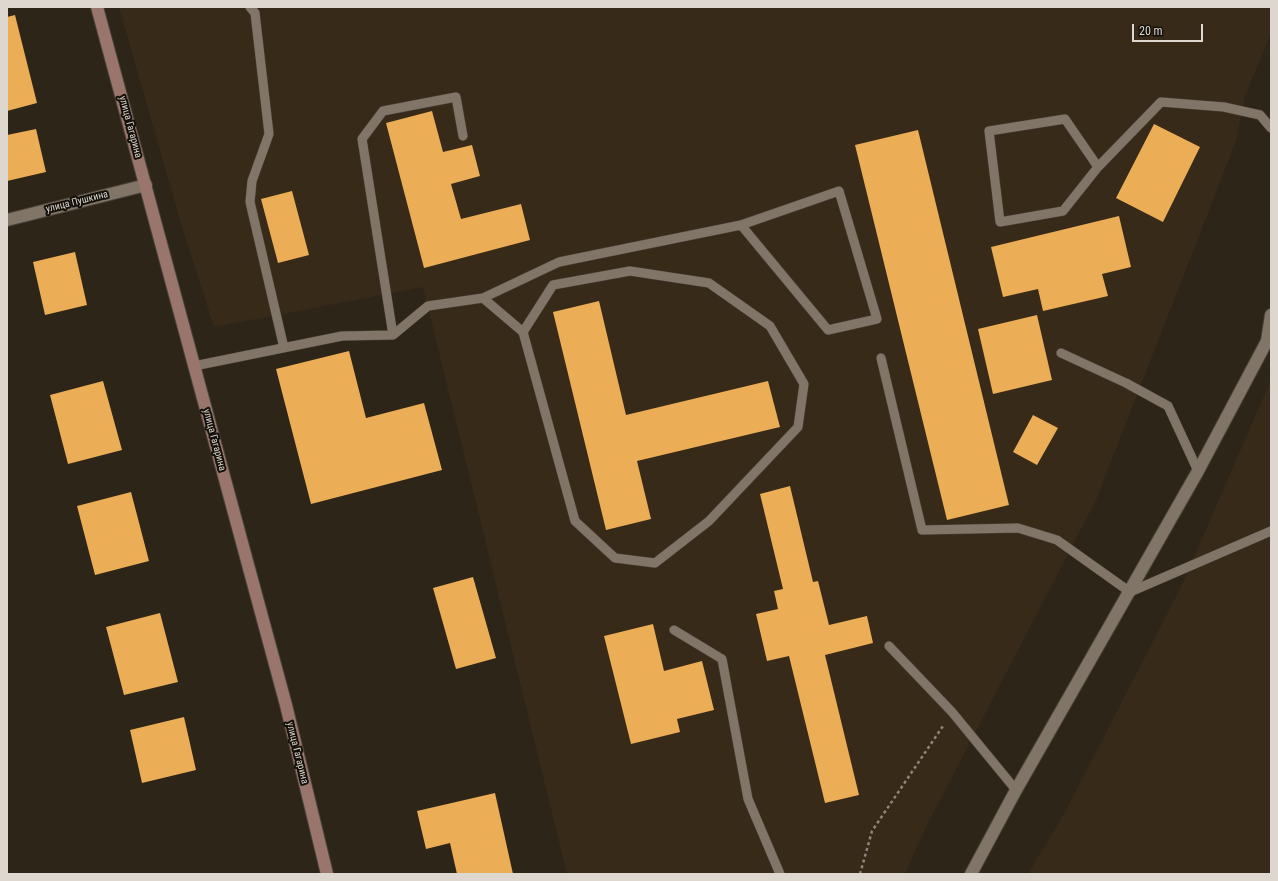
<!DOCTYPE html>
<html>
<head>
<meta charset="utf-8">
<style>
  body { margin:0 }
  #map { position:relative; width:1278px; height:881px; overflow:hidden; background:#2e2519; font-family:"Roboto Condensed",sans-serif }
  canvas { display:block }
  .frame { position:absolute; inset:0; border:8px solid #ddd7d0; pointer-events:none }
  .scale { position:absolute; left:1132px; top:24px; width:71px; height:18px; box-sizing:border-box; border:2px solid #ddd7d0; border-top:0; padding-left:5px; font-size:12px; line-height:14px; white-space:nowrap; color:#ddd7d0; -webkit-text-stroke:3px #130f09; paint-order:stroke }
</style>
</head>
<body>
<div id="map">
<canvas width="1278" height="881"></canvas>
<div class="frame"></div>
<div class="scale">20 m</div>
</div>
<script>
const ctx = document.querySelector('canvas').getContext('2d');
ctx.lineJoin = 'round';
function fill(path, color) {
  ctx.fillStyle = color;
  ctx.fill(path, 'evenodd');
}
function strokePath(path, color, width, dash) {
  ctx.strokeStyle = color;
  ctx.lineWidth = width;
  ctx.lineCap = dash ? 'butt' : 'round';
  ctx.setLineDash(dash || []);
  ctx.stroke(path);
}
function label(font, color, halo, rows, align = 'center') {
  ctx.font = font + ' "Roboto Condensed",sans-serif';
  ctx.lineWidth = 4;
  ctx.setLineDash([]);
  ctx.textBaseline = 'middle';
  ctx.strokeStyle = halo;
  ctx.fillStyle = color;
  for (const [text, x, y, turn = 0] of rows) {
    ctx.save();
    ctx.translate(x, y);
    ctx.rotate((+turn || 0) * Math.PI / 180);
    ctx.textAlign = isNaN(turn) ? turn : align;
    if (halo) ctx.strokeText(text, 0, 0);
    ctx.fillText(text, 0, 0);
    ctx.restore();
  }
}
const built = new Path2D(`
  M119 7H1271V33L1245 96 1236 141 1096 500 925 829 905 874H567L423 287 214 327 182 227Z
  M1271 380V874H1028L1063 816 1181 587Z`);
const building = new Path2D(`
  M15 15 37 103 7 111V17Z
  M432 111 443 152 472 145 480 176 451 184 461 219 521 204 530 240 424 268 386 123Z
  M1154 124 1200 147 1163 222 1116 198Z
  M36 129 46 172 7 181V135Z
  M918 130 1009 505 947 520 855 145Z
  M292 191 309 255 278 263 261 199Z
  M1119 216 1131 267 1102 274 1108 296 1043 311 1038 289 1003 297 991 247Z
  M75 252 87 305 45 315 33 262Z
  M599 301 626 415 768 381 780 427 637 461 651 519 606 530 553 312Z
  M1037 315 1052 380 993 394 978 329Z
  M349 351 366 418 424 403 442 470 311 504 276 369Z
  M103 381 122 450 68 464 50 395Z
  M1033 415 1058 428 1037 465 1013 452Z
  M790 486 813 582 818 581 829 625 867 616 873 643 825 655 859 795 825 803 789 656 767 661 756 614 778 609 774 591 783 589 760 494Z
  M131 492 149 561 95 575 77 506Z
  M473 577 496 658 456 669 433 588Z
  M160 613 178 682 124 695 106 627Z
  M653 624 664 671 702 661 714 710 677 719 680 732 631 744 604 636Z
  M184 717 196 770 142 783 130 730Z
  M495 793 513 874H457L450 843 426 849 417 811Z`);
const path = new Path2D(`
  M860 874 872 831 943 726`);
const lane = new Path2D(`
  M250 7 255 13 269 134 252 181 250 202 284 348
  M1098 167 1065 119 989 131 1000 222 1063 211 1098 167 1161 102 1224 107 1260 115 1271 128
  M483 298 523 332 575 521 615 558 655 563 709 521 798 427 804 384 770 326 709 283 630 271 553 285 523 332
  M393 335 362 139 383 111 456 97 463 136
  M1061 353 1126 383 1168 406 1198 471
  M881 358 922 530 1018 528 1057 540 1130 592 1271 531
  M194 366 342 336 393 335 428 306 483 298 559 262 741 225 839 191 877 319 828 330 741 225
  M674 630 722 659 748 799 780 874
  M889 646 952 712 1016 790`);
const street = new Path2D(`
  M7 220 146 185
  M971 874 1016 790 1198 471 1267 341 1271 315`);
const secondary = new Path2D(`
  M97 7 286 705 327 874`);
const streetNames = [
  ["улица Гагарина",130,127,75],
  ["улица Пушкина",77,202,-14],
  ["улица Гагарина",214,440,75],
  ["улица Гагарина",297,753,76]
];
fill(built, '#382a19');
fill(building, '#ebad56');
strokePath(lane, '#4a4239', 10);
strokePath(street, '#4a4239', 14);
strokePath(secondary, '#4a4239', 14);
strokePath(path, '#8d867d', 2.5, [3, 3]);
strokePath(lane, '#807567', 9);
strokePath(street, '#807567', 12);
strokePath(secondary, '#99756b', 12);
label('10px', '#ddd7d0', '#130f09', streetNames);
</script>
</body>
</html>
